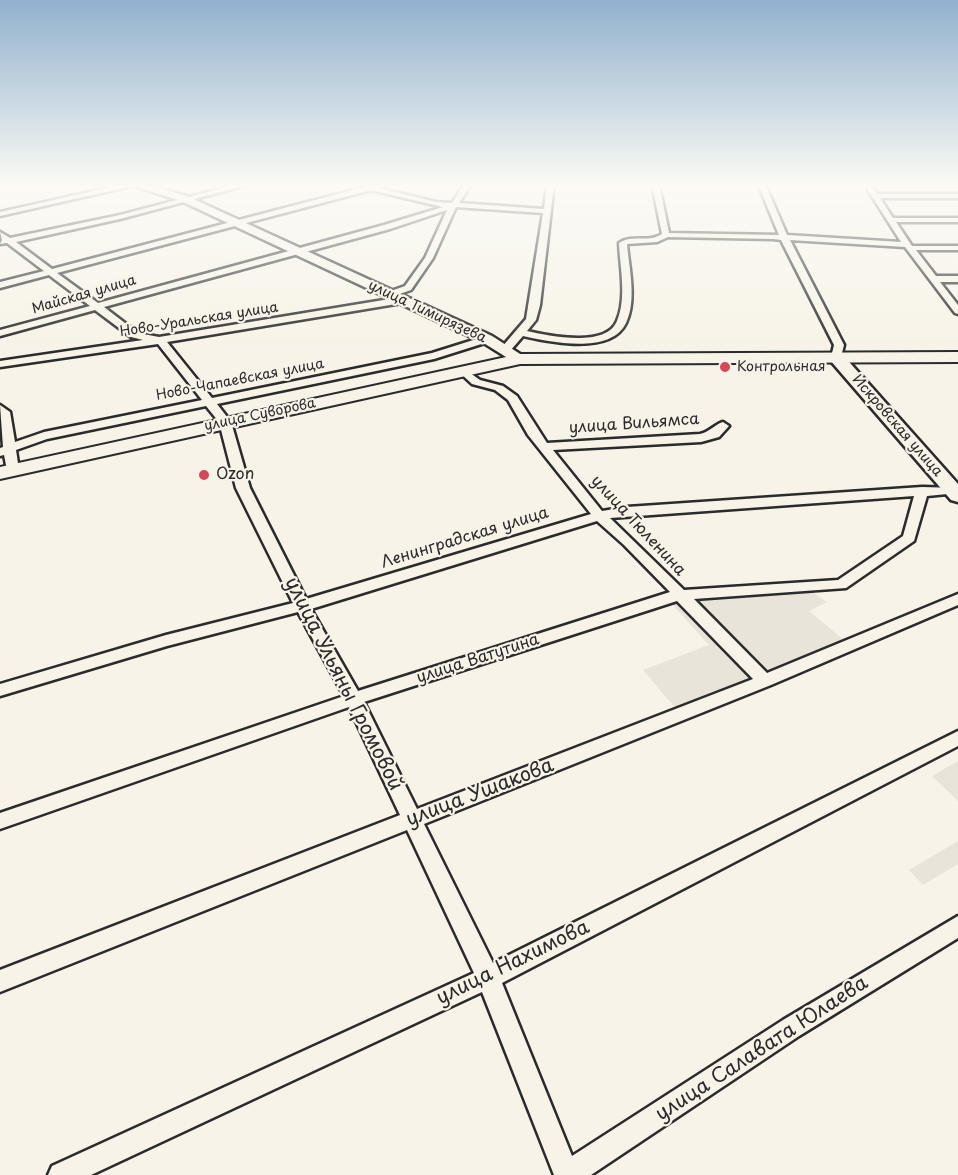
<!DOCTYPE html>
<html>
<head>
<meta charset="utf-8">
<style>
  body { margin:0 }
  canvas { display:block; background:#f7f3e8 }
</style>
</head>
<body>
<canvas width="958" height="1175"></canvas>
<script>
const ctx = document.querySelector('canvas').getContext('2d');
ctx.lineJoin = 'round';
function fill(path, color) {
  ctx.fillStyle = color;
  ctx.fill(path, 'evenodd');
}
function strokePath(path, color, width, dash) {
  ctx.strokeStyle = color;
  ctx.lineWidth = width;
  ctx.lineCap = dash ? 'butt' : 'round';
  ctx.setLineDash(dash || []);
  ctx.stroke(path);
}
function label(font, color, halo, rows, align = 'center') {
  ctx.font = font + ' "Playpen Sans",sans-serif';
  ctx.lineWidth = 4.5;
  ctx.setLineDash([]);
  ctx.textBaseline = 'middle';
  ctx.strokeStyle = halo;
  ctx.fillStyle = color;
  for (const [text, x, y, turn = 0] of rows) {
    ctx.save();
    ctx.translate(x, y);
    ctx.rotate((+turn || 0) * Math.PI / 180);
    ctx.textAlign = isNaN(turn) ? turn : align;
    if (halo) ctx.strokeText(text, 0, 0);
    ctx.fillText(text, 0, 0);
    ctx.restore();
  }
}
const built = new Path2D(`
  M811 591 827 602 809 611 844 640 676 709 643 670 709 645 670 602 681 598Z
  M958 761V801L932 776Z
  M958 841V864L923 885 909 870Z`);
const street = new Path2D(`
  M125 184H140L0 216V212Z
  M238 184H251L120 219 16 242 52 269 376 184H389L379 188 436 202 452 203 464 184H471L459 203 544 209 547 184H554L540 305 536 320 527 331C549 336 606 348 617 321 627 298 620 267 619 243 632 234 649 243 662 234L652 184H659L669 233 779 235 758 184H765L787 235 901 242 864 184H871L877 194H958V198H880L893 218H958V222H896L912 246H958V250H916L936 276H958V282H940L958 305V314L955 313 905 247 790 240 844 345 841 357 836 360 831 357 834 345 781 240 773 239 668 237 657 242 627 244C629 268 637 300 626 323 611 355 550 342 523 336L510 351H502V347L526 319 543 213 456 207 433 258 411 290 391 297 386 294 388 292 405 286 425 258 447 210 390 229 104 307 138 333 159 337 402 297 407 300 402 303 167 342 212 398 432 353 483 337H491V341L434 359 217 404 231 422 250 488 306 599 591 514 528 435 508 400 495 390 472 384 458 371 463 368 480 380 503 386 517 396 547 443 700 434C710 432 715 424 723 422L729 426 719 437 701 442 553 450 602 511 627 507 922 487 958 488V493L927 496 914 541 846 588 694 599 767 673 958 594V605L771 685 424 824 493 963 958 731V746L502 983 572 1156 783 1020 958 916V938L799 1036 591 1175H554L482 992 91 1175H48L52 1166 474 973 407 830 0 992V970L400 815 349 707 0 829V813L344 696 298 612 167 646 0 696V684L166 635 293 603 236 488 219 422 206 406 47 439 16 450 19 470 13 474 7 470 4 455 0 456V448L3 447 0 405 10 412 15 442 44 432 202 400 158 344 0 367V361L143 340 131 337 95 310 0 336V330L90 306 49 275 0 288V282L44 271 7 243 0 244 2 240 0 232 10 238 120 215ZM371 190 443 207 384 225 98 303 57 273ZM914 496 903 536 838 580 684 590 610 518ZM597 521 624 545 670 592 358 691 311 609ZM677 601 753 679 417 809 364 702Z`);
const secondary = new Path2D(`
  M128 184H146L189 197 492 336 528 359 526 362H514L482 342 181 201Z
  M836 352 842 354 958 484V502L951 500 830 360 828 357 830 354Z`);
const primary = new Path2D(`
  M958 352V362L520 364 0 479V467L520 354Z`);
const markers = [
  [725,367,6,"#d1495b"],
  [204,475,6,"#d1495b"]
];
const farStreetnames = [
  ["Майская улица",84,295,-16],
  ["улица Тимирязева",427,312,25],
  ["Ново-Уральская улица",199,320,-9],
  ["Ново-Чапаевская улица",240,380,-11],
  ["улица Суворова",260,415,-12],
  ["Искровская улица",897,426,49]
];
const farPoinames = [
  ["Контрольная",737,367]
];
const streetNames = [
  ["улица Вильямса",634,424,-4],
  ["улица Тюленина",638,526,47],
  ["Ленинградская улица",465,538,-17],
  ["улица Ватутина",478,659,-18]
];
const poiNames = [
  ["Ozon",216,475]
];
const nearStreetnames = [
  ["улица Ульяны Громовой",343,684,63],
  ["улица Ушакова",480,793,-21],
  ["улица Нахимова",513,963,-26],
  ["улица Салавата Юлаева",762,1049,-33]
];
fill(built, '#e8e4da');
strokePath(street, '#2b2b2b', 5);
strokePath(secondary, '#2b2b2b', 5);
strokePath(primary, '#2b2b2b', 4);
fill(street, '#f7f3e8');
fill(secondary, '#f7f3e8');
fill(primary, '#f7f3e8');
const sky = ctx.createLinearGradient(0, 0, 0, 349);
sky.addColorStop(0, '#91b1cd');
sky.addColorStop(0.53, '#fbfaf5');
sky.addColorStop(1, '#fbfaf500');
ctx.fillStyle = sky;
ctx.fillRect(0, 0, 958, 349);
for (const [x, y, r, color] of markers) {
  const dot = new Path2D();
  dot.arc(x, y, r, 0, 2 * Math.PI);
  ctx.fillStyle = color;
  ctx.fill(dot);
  strokePath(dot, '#f7f3e8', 2);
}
label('14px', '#2b2b2b', '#f7f3e8', farStreetnames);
label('14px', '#2b2b2b', '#f7f3e8', farPoinames, 'left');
label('16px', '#2b2b2b', '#f7f3e8', streetNames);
label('16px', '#2b2b2b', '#f7f3e8', poiNames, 'left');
label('20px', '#2b2b2b', '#f7f3e8', nearStreetnames);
</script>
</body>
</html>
